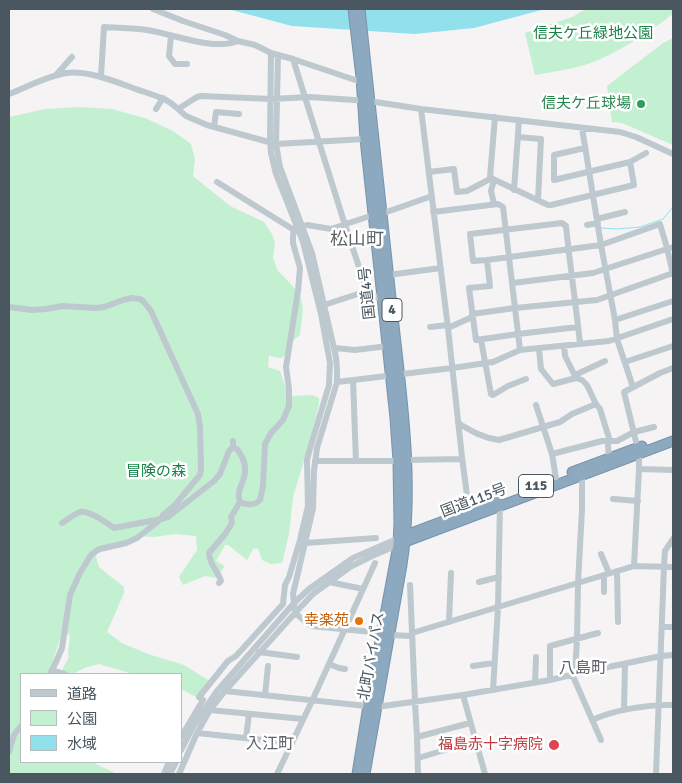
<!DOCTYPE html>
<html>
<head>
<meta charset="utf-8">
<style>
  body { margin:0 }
  #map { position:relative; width:682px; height:783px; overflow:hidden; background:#f5f3f3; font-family:Signika,"Noto Sans JP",sans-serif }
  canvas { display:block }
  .frame { position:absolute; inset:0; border:10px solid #4a5760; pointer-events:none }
  .legend { position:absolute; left:20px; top:673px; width:162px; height:90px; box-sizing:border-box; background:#fff; border:1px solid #b7bcbf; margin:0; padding:6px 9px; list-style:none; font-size:15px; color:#4a5760 }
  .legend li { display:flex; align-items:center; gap:10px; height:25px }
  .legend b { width:25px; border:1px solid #b7bcbf }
</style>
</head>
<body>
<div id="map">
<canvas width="682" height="783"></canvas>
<div class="frame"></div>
<ul class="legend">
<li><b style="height:6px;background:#bec8cf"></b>道路</li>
<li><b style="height:14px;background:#c4f0d2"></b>公園</li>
<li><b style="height:14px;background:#92e0ec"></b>水域</li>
</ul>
</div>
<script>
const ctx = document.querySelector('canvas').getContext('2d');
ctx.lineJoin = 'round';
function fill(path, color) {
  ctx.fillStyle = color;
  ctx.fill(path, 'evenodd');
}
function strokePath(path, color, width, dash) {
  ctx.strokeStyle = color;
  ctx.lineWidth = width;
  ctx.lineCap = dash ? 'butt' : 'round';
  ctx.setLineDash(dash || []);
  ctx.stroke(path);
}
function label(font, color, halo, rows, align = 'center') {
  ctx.font = font + ' Signika,"Noto Sans JP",sans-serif';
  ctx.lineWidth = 5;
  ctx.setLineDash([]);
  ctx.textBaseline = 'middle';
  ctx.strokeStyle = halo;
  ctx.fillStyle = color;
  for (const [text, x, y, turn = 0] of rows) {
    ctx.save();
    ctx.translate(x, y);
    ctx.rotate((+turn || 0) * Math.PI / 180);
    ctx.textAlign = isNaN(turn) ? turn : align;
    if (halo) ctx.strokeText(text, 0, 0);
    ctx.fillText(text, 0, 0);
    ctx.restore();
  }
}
const green = new Path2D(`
  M586 9H673V14C648 33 615 55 585 65 568 70 551 72 535 75L525 33 572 17Z
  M673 38V145L622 123 612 122 607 86 663 43Z
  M79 107 112 109 145 118 173 131 191 144 195 159 193 176 230 206 264 222 272 234 275 243 273 258 278 271 289 282 300 295 303 308 300 335 288 345 286 355 281 358 269 356 268 367 280 371 287 391 290 396 312 395 319 398V404L310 441 293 497 289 534 282 563 271 564 262 560 258 548 253 549 247 560 228 545H225L216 561 225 566 216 578 205 576 183 585 179 577 197 550 196 536 175 534 154 537 138 536 99 552 96 556 99 567 124 587V593L107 632 122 643 148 654 184 665 213 683 196 697 181 689V674H133L99 664 87 667 72 674H70L62 670 69 657 68 653 70 636 68 634H63L60 639 50 670 47 674H21V762H92L117 774H9V117L45 109Z`);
const water = new Path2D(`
  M228 9H545L474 28 415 34 292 26Z`);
const stream = new Path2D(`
  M601 228 618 229 640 227 663 219 673 207`);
const minor = new Path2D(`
  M153 9 183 21 225 35 238 41 255 45 271 53 293 59 361 82
  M171 36 169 56 175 64H187
  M278 55 276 144 280 167 312 253 336 357 337 370V382L317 448 314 471 313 508 311 517 293 594 295 613 311 626 382 633
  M293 59 345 225 367 291 383 301
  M56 75 72 57
  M101 76 104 27C118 28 133 28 147 30 173 34 213 51 238 41
  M9 94C27 87 47 76 66 73 87 70 114 81 133 88 144 92 155 95 166 100 170 102 174 105 178 109L197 97 201 96 271 99 310 97 369 101 421 109 620 132 636 137 673 154
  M156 109 163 98
  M178 109 186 116 207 125 276 144 365 139
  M421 109 448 328 462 457 469 511
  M495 117 490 177 493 179 548 205H551L634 185 630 162
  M214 127 216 112 239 114
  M518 137 541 139 538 200
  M585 148 554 155V180L630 162 646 153
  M429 172 454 169 457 192 467 191 492 178
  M217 182 294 230
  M514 190 519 120
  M494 204 491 191 494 180
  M433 212 498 204 503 207 520 350
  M381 214 432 196
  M597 219 625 212
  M587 225 598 223
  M487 260 490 286 469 288 476 340 518 334 578 327
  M388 275 441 268
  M513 283 593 273 673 247
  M324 305 367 291
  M9 307 32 310 46 309 62 306 96 308 104 307 123 300 132 298 140 299 144 302 151 311 198 414 200 427 201 469 200 475 175 505 163 515 161 519 114 528C107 523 89 510 80 512 74 514 67 520 62 523
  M472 314 515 308 597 300 673 273
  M615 320 673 301
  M430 327 448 325
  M448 328 472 317
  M481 340 491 394 493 395 508 386 526 379
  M580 344C576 305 570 266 566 226L562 223 470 234 473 261 487 260 601 245 582 128
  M335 348 355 350 388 346
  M539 349 541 369 553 384 576 378 565 356 564 346
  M625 362 673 346
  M575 375 605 361
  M576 378 582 380 587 385 596 404 600 409 609 438 608 445 609 458
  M353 380 356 461
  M337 382 452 368 493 362 520 350 609 341 673 319
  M633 387 617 339 615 320 601 245 660 224 667 248 673 274
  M536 405 552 454 556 478
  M458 423C471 431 483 438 499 440L560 422 572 414 596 404
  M552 454 602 441H617L634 432 654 427
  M406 460 462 459
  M315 461H398
  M639 469 673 470
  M613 499 638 501
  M240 502C247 505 254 506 260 500L263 486 265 444 271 433 283 420 289 406V389L286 367 298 291 300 268 293 243V235L294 230 307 225 331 229 373 215
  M306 543 376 538
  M601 554 609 573
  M634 566 639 469V454L624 392 660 373 673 368
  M617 571 618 622
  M329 582 363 589
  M479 582 499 577
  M219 583 221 581C218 571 209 564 209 553L225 534 232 523 231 517 240 502C234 489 251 478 243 459 240 453 239 450 233 447
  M410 585 415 702 417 737 418 774
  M604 592V575
  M449 622 451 573
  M662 627H673
  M412 633 634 566 673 567
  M390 635 412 636
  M259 652 297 657
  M329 664 339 668 345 669
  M473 666 494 663
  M52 670 65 674
  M50 674 56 662 62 648 70 595 80 573 91 555 96 551 100 549 126 543 137 538 161 519 168 517 214 481 220 474 229 451 233 447V441
  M572 674 601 740
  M575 674 577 639 578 583 582 509V473
  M550 680V646L598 633
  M535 683 536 657
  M493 690 498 607 500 503
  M225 691 376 707 463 695 550 680 575 674 661 656 673 655
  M265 695 268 666
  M463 695 485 774
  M210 710 303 719
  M624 710 625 664
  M592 720C614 710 649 704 673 705
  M197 733 292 743
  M181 737 203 700 199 697 228 661 236 656 283 604 285 585 289 577 300 540 308 506 307 460 309 452 329 385 330 363 321 314 303 242 276 174 271 153 270 139 271 53
  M417 737 470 723
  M246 738 249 714
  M181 750 194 725 217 691 294 603 309 589 353 558 399 538
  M9 752 14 735 21 726
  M418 758 475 741
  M164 774 169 762
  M170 774 176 762
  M179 774 197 733 210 710 225 691 295 613 313 594 350 567 372 556 398 545
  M277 774 312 701 375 563
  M656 774 664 566 665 551 673 539`);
const highway = new Path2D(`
  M353 9 361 77 365 139 395 418 398 461 399 523 398 545 368 706 357 774
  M360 9C371 108 381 208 392 307 401 392 415 480 402 565L365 774
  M572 472 642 446
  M401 537 497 501
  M402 543 673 441`);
const markers = [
  [641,104,5,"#2e9e5b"],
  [359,621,5,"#e8710a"],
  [554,745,6,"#e0444e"]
];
const shields = [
  [392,310,20],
  [536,486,35]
];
const shieldNames = [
  ["4",392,310],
  ["115",536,486]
];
const parkNames = [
  ["信夫ケ丘緑地公園",593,34],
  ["冒険の森",156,472]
];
const leisureNames = [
  ["信夫ケ丘球場",631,104]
];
const streetNames = [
  ["国道4号",368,293,-96],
  ["国道115号",474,501,-21],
  ["北町バイパス",372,656,-80]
];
const foodNames = [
  ["幸楽苑",349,621]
];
const healthNames = [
  ["福島赤十字病院",543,745]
];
const neighbourhoodNames = [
  ["八島町",583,669],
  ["入江町",270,745]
];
const quarterNames = [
  ["松山町",357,240]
];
fill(green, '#c4f0d2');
fill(water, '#92e0ec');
strokePath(stream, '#92e0ec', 1);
strokePath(highway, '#7794ac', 11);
strokePath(minor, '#bec8cf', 6);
strokePath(highway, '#8ca9c0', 9);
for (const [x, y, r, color] of markers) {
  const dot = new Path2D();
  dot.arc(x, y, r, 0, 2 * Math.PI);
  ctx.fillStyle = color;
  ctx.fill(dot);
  strokePath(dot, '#fff', 2);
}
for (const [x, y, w] of shields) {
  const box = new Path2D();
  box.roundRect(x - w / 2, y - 11.5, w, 23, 4);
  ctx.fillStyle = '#fff';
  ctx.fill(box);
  strokePath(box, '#4a5760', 1);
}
label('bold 14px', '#4a5760', null, shieldNames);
label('15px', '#198347', '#fff', parkNames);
label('15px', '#27864d', '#fff', leisureNames, 'right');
label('15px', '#4a5760', '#fff', streetNames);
label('15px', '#c56008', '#fff', foodNames, 'right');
label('15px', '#be3a42', '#fff', healthNames, 'right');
label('16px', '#5f6368', '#fff', neighbourhoodNames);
label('18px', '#5f6368', '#fff', quarterNames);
</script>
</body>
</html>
